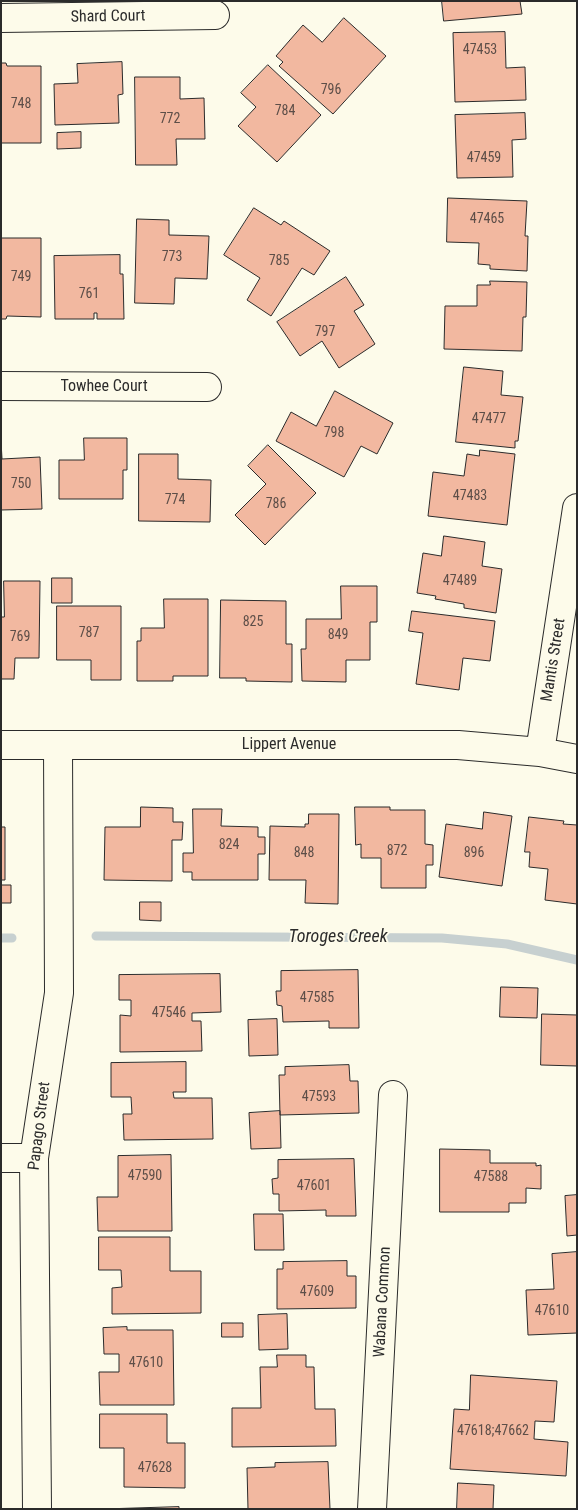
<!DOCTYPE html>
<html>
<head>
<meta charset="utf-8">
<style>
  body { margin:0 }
  #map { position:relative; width:578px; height:1510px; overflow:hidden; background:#fdfbea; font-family:"Roboto Condensed",sans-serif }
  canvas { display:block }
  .frame { position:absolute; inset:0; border:2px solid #2b2b2b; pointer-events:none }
</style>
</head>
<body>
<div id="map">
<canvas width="578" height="1510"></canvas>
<div class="frame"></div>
</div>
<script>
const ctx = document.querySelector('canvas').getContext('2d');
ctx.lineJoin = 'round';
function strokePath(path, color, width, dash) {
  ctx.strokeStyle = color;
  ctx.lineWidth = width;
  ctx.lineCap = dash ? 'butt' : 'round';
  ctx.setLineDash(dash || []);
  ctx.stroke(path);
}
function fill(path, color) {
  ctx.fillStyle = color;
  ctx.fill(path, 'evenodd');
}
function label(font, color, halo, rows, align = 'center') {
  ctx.font = font + ' "Roboto Condensed",sans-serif';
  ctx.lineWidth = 4;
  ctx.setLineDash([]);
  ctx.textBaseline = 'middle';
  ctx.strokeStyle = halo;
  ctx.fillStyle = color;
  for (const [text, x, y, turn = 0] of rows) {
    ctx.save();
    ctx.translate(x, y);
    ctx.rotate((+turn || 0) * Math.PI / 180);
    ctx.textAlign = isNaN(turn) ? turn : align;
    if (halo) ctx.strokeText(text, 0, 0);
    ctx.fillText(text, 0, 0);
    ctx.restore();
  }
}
const stream = new Path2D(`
  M96 936 442 938 507 944 577 960
  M1 938H12`);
const building = new Path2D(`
  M442 1H520L522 14 444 21Z
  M344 18 386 56 333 114 279 66 283 62 276 56 303 25 322 42Z
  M505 32 506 68 525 67 526 100 455 102 453 33Z
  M122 62 123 94 118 95 119 123 55 125 54 84 78 83 77 64Z
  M1 63H6L7 66H41V143H1Z
  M268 65 321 115 277 162 238 126 256 107 241 93Z
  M135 77H180V99L204 98 205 139H176L177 165H136Z
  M525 113 526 139 512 140 513 177 457 178 455 115Z
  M81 132V148L57 149V133Z
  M448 198 527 201 525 236H528L527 271 490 269V265L478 264 479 243 447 242Z
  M254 208 281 225 284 221 330 251 314 275 302 268 271 316 247 300 260 278 224 255Z
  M137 219 169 220V235L209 236 207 279 175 278 174 304 135 303Z
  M1 238H41V317L7 316 6 319H1Z
  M120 255V274H123L124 319H97V313H94V319H55L54 256Z
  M346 277 364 305 354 311 375 344 339 368 322 341 300 356 277 322Z
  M490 281 527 282 526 317H523L522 351 444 349 445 306H477V285H490Z
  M464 367 503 371 501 395 523 397 518 441H515V448L456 442Z
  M335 391 393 423 377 454 361 446 344 477 276 441 291 412 316 426Z
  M84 438H127V470H123V499H59V460H84Z
  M1 441 2 459 40 457 42 509 1 510Z
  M268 445 316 493 265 545 235 515 266 484 248 466Z
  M480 450 515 454 507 525 428 516 433 472 464 476 467 454 479 456Z
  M139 454H178V479L211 480 210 522 139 521Z
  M444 536 485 542 482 566 502 569 496 613 464 608V604L435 599 436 596 417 593 423 553 441 556Z
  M52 578H72V603H52Z
  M4 581H40L39 658H15L14 679H1V617H4Z
  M341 586H377V622H370V660H346V682L302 681 301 649H306V619H341Z
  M164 599H208V676H173V681H137V641H141V628H164Z
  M221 600 286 601V644H292V682L246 681V678H220Z
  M57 606H121V680H91V660H57Z
  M412 611 495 621 490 661 463 658 459 690 416 684 423 633 409 631Z
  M141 807 173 808V822H183L182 840H172V881L104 880 105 827H140Z
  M355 807H390V810H425V844L433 845V865H426V888H381V858H361V844L356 845Z
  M193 809H222L221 826 258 827V837H265V854H258V880H192V872H183V853H193Z
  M484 812 512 816 502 886 439 877 446 824 482 829Z
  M309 814H339L338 904 305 903 306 880H269L270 826 305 827V824H308Z
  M529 817 564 821 563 824 577 825V904L545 900 548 869 529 867 530 852H525Z
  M1 827H5V880H1Z
  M1 885H11V903H1Z
  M140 902H161V921L140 920Z
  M358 970 359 1028H329V1021L283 1022 282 1006 277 1005 276 991H281V971Z
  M220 974 221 1012 192 1013V1021H201L202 1051 120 1052V1015L131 1016V1000H119V975Z
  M501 987 538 988 537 1018 500 1017Z
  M542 1014 577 1015V1066L541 1065Z
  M277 1019 278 1055 249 1056 248 1020Z
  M186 1062V1092H173L174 1098H212L213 1139 124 1140 123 1114H132L131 1097H111V1063Z
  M349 1065 350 1081H358L359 1113 280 1115 279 1075H285V1067Z
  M280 1111 281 1148 251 1149 249 1113Z
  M440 1149 490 1150V1163H536V1166L541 1165V1189L526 1188V1203H509V1212H440Z
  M171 1155 172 1231H98L97 1197H118V1156Z
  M354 1159 356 1216H326V1210L279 1211V1194H273L272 1179 278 1178V1160Z
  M577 1195V1235L567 1236 565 1196Z
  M254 1214H283L284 1250H255Z
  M99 1237H170V1271H201V1313L112 1314V1288L122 1287 121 1270H99Z
  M577 1252V1333L528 1335 526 1290 554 1289 552 1254Z
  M347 1261V1276H356V1308L277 1309V1269H283V1262Z
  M287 1314 288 1349 259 1350 258 1315Z
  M222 1323H243V1337H222Z
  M127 1327V1330H173L174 1405H100L99 1372H119V1354H104L103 1328Z
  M277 1355H306V1367H314L315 1409H335L336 1446 232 1447V1408H261L260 1367H277Z
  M471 1375 557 1381 554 1422 535 1421 534 1439 568 1442 566 1476 450 1469 454 1409 469 1410Z
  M100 1414H167V1443H185V1488L124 1487V1448H100Z
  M328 1462 330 1509H248L247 1468 275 1467V1463Z
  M458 1483 494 1485 493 1509H457Z
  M179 1507V1509H104Z`);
const street = new Path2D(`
  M1 18 215 15
  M1 386 207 387
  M1 745H458L540 752 577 759
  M540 752 577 508
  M1 1158H34
  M37 1509 34 1158 59 993 58 745
  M372 1509 393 1095`);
const numberNames = [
  ["47453",480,50],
  ["796",331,90],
  ["748",21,104],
  ["784",285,111],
  ["772",170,119],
  ["47459",484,158],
  ["47465",487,219],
  ["773",172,257],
  ["785",279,261],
  ["749",21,277],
  ["761",89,294],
  ["797",325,332],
  ["47477",489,419],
  ["798",334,433],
  ["750",21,484],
  ["47483",470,496],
  ["774",175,500],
  ["786",276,504],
  ["47489",460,581],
  ["825",253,622],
  ["787",89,633],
  ["849",338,635],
  ["769",20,637],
  ["824",229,845],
  ["872",397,851],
  ["848",304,853],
  ["896",474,853],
  ["47585",317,998],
  ["47546",169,1013],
  ["47593",319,1097],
  ["47590",145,1176],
  ["47588",491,1177],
  ["47601",314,1186],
  ["47609",317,1292],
  ["47610",552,1311],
  ["47610",146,1363],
  ["47618;47662",493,1431],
  ["47628",155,1468]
];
const streetNames = [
  ["Shard Court",108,17,-1],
  ["Towhee Court",104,387],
  ["Mantis Street",554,660,-81],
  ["Lippert Avenue",289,745],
  ["Papago Street",40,1126,-83],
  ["Wabana Common",383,1302,-87]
];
const waterNames = [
  ["Toroges Creek",338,937]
];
strokePath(stream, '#c7d0d0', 9);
fill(building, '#f2b8a0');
strokePath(building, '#2b2b2b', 1);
strokePath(street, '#2b2b2b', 30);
strokePath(street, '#fdfbea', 28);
label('14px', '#5d4e48', null, numberNames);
label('16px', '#2b2b2b', '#fdfbea', streetNames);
label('italic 18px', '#2b2b2b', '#fdfbea', waterNames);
</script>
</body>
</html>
